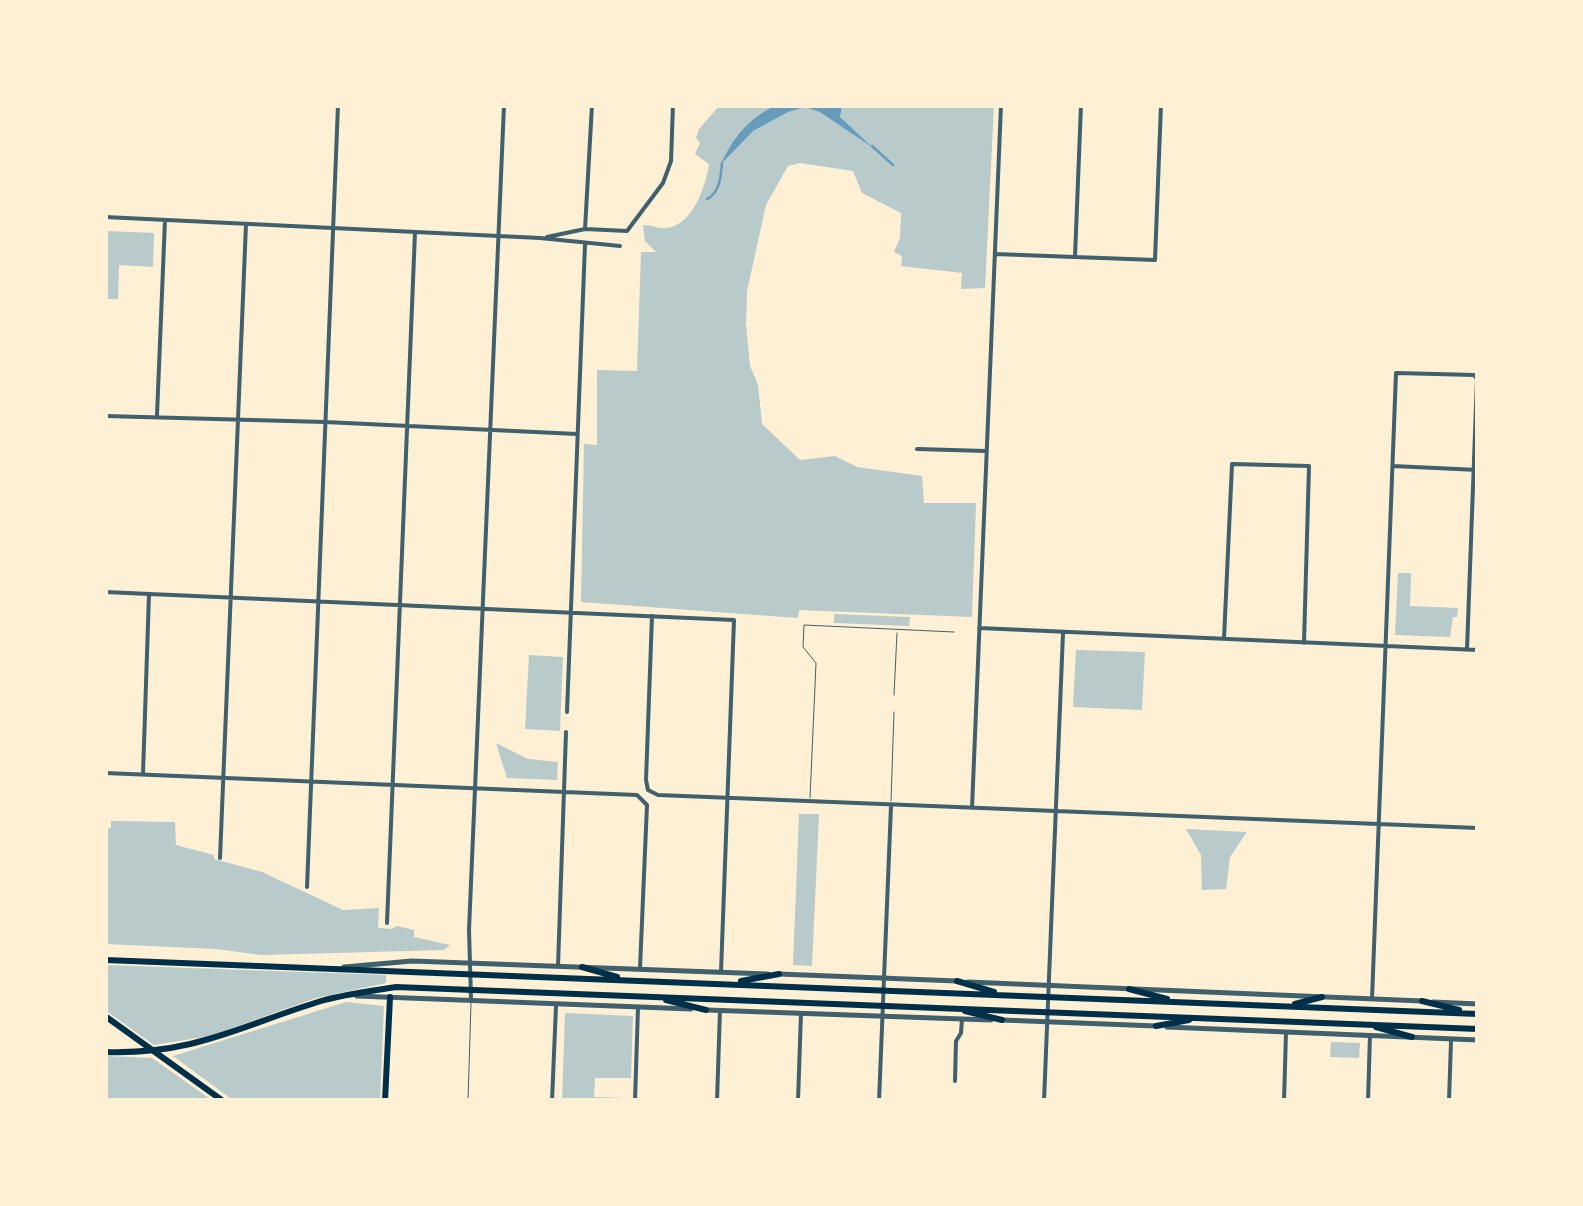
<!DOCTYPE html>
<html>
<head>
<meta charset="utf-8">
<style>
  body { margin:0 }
  #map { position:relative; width:1583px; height:1206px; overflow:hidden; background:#fdf0d5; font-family:"Public Sans",sans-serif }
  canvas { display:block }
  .frame { position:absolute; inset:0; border:108px solid #fdf0d5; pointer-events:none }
</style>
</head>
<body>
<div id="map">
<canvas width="1583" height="1206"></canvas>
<div class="frame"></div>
</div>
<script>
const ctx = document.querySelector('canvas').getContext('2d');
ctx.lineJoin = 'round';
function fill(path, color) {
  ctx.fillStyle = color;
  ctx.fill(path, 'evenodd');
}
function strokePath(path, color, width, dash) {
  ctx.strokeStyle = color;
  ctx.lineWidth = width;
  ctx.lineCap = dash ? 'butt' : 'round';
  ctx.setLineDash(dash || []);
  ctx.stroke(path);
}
const green = new Path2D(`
  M720 105H994L985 288 961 289 962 273 901 266 902 256 894 252 900 238 901 213 862 193 853 171 800 163 788 166 766 205 747 291 746 325 750 366 758 385 762 424 800 460 835 456 857 467 922 476 924 503H976L972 617 799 610 798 618 581 602 584 444 597 445V370L637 371 641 252H656L645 241 643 225C651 225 659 229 667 228 693 225 706 185 709 164L695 154 700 143 696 138 699 129Z
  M105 231 154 233 153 267 119 265 118 299H105Z
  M1398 573H1411L1410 606 1458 608 1457 617H1453L1450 637 1395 635Z
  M834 614 910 617 909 626 834 623Z
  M1076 650 1145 652 1142 710 1073 707Z
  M529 655 563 657 560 731 525 729Z
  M496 743 528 759 558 762 557 780 507 778Z
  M799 814H819L812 966 793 965Z
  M111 821 175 822 176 845 214 855V859L262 872 343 910 379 908 378 928 392 929 397 926 414 930V937L450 945 444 950 261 955 216 949 105 944V829L111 828Z
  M1186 829 1247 832 1230 857 1226 889 1202 890 1201 855Z
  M105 965 386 975V983L316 998 210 1036 154 1045 105 1010Z
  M346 1002 384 1006 380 1101H234L173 1056Z
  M565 1013 633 1016 631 1078H595L594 1097 630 1098V1101H562Z
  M1331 1042 1360 1043 1359 1058 1330 1057Z
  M105 1056 152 1058 213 1101H105Z`);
const water = new Path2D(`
  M777 105H842L840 117 872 147 820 112 805 107 788 112 753 131 721 164C734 136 749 118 777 105Z`);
const stream = new Path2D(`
  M872 146 893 165
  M707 199C720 193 721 175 722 163`);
const service = new Path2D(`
  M894 695 897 633
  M810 798 816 663 803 647 804 625 954 632
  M891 801 894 712
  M468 1101 471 1003`);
const minor = new Path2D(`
  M105 217 540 238 620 246
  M585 229 592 105
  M547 237 585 229 627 231 663 183 671 161 673 105
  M995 254 1155 260 1161 105
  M1075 257 1081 105
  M157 415 165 220
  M105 416 325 422 577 434
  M917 449 986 451
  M1393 466 1478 470
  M105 592 734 620 721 972
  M652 616 646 780 648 790 658 795 1478 828
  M979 628 1478 650
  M1224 639 1232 464 1309 466 1304 643
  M567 712 585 244
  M105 773 637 795 647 805 640 968
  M143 774 149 594
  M972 808 1001 105
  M220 858 246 224
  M307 887 338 105
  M387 923 415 232
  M558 966 566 732
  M471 999 469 930 504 105
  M1372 999 1396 373 1474 375 1477 379 1467 649
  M955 1081 956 1041 961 1033 962 1019
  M552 1101 556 1006
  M635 1101 638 1007
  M717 1101 720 1010
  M798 1101 801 1013
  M879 1101 891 806
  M1044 1101 1063 633
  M1284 1101 1286 1032
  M1368 1101 1370 1035
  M1449 1101 1451 1041`);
const tertiary = new Path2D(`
  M344 967 412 961 768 974
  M779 974 957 981
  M968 982 1422 1001
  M357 996 691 1009
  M1433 1002 1478 1004
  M707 1010 991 1020
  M1002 1020 1156 1026
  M1167 1027 1478 1040`);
const primary = new Path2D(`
  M105 1016 223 1101
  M385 1101 390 997`);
const trunk = new Path2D(`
  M105 960 1478 1014
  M582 967 617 977
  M741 981 779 974
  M957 981 994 992
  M1129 989 1167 999
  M666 1000 706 1010
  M1422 1001 1459 1010
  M1295 1004 1322 997
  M965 1011 1002 1020
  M1156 1026 1189 1020
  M1376 1027 1412 1037
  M105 1052C194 1055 240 1026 321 1001 345 994 371 991 396 987L1478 1029`);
fill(green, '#b9caca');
fill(water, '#669bbc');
strokePath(stream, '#669bbc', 2.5);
strokePath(service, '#3f606c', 1);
strokePath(minor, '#3f606c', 4);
strokePath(tertiary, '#3f606c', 5);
strokePath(primary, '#003049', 6);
strokePath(trunk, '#003049', 6);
</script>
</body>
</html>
